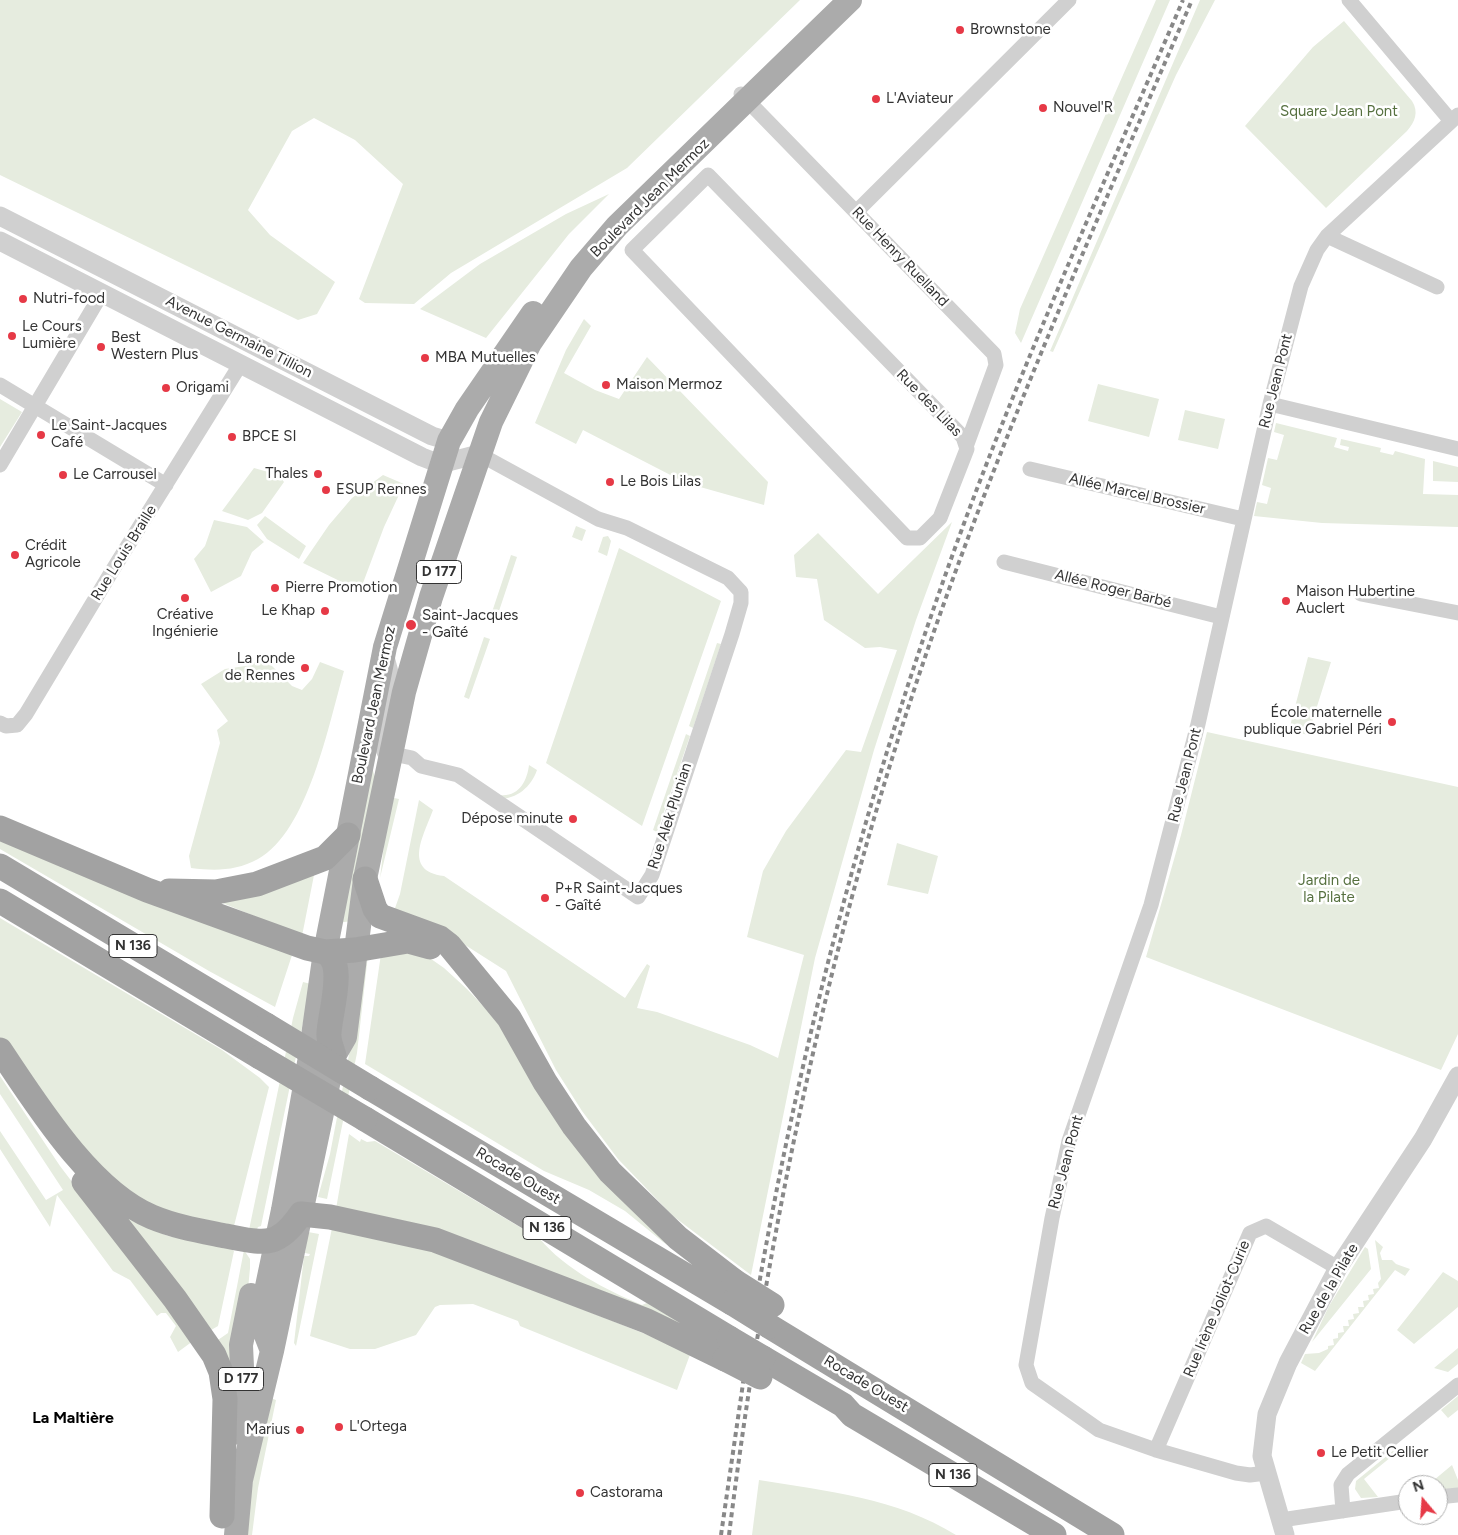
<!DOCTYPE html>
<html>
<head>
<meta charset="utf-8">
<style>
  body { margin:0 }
  #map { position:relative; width:1458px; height:1535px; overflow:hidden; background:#fff; font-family:Figtree,sans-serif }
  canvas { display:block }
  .north { position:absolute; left:1398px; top:1475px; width:50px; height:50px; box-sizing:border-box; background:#fff; border:1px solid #adadad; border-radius:50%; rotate:342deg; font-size:14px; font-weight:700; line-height:20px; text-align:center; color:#333 }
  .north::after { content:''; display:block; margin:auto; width:18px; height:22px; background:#e63946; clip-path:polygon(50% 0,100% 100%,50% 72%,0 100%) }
</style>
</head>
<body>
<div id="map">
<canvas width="1458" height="1535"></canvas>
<div class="north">N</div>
</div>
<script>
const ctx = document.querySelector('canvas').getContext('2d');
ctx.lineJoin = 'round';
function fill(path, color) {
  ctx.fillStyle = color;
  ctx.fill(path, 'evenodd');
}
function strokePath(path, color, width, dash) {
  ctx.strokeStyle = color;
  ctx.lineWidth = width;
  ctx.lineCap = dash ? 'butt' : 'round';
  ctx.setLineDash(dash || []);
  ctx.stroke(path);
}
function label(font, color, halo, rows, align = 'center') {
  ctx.font = font + ' Figtree,sans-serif';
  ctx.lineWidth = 5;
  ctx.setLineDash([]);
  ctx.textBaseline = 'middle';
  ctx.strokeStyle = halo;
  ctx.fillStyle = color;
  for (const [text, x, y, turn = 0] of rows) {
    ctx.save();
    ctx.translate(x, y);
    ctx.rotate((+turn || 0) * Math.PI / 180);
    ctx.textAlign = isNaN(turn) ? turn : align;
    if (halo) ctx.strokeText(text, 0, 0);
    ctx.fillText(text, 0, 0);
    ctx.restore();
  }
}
const green = new Path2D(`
  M0 0H800L627 168 451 273 414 304 365 303 359 299 403 184 355 140 314 118 292 131 248 210 270 235 335 282 317 314 298 320 0 175Z
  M1156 0H1170L1021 343 1015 333 1020 309Z
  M1200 0H1215L1176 75 1053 352 1050 351Z
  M1344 21 1412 101C1419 112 1415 122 1407 131L1326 208 1245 126 1313 47Z
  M609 194 569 234 486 338 420 309 480 264 566 214Z
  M584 319 591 326 564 373 595 390 619 399 647 357 768 482 764 505 686 483 583 430 576 444 535 423 566 350Z
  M1098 384 1159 399 1149 437 1088 421Z
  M0 399 22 412 0 447Z
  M1185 410 1225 419 1218 449 1178 440Z
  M1276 423 1337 438 1334 447 1348 451 1349 447 1340 445 1341 439 1381 448 1380 452 1393 455 1395 451 1425 459 1423 494 1458 495V527L1322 523 1254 516 1257 502 1267 504 1271 488 1262 485 1268 458 1277 460 1284 435 1274 432Z
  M1433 461 1458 467V482L1433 481Z
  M254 468 279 475 284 482 262 513 248 520 222 511Z
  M383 475 404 484 384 527 360 591 303 563 329 525 352 498Z
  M265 516 306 546 299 559 267 539 257 525Z
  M214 520 247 527 264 542 252 552 241 576 211 592 194 559 205 546Z
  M952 522 916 620 874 750 815 958 751 1275 673 1216 618 1159 582 1111 556 1070 506 971 451 936 394 911 400 894 419 800 433 810C424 835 402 871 444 876L625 998 647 964 650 966 637 1008 657 1012 750 1045 778 1058 804 955 747 937 763 871 786 831 846 750 861 752 897 650 880 647 865 648 824 620 817 579 796 577 794 555 818 533 878 594Z
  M576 526 586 530 582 541 572 537Z
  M608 536 611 541 607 556 598 552 603 537Z
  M619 548 721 601 642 826 546 763Z
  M511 555 517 557 496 620 490 618Z
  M484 637 490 639 469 699 464 697Z
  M717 643 721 644 693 728 689 726Z
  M1308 657 1331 662 1308 735 1289 730Z
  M257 660H266L292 686 302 690 312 679 320 662 344 671C329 723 308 832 258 859 236 871 215 871 191 868L189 856 220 743 217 730 228 721 201 684 225 669 252 665Z
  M1207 732 1458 787V1034L1441 1070 1146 957 1181 835Z
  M686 734 690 736 657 832 653 830Z
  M529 765 537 770C531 787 517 799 499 799L500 795C519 797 527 781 529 765Z
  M372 767 376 782 352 921 337 923Z
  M394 798 399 799 380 878 386 828Z
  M0 834 293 952 275 1007 209 971 0 849Z
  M897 843 938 856 928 894 887 885Z
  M315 870 302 936 213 899Z
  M0 918 222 1050 260 1078 269 1087 234 1226 163 1216 88 1160 0 1038Z
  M396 952 424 954 444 968 467 989 503 1027 687 1258 663 1242 625 1211 589 1190 544 1171 365 1064 381 954Z
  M368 955 357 1053 327 1199 318 1197 330 1154Z
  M303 982 311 984 261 1226 258 1227 256 1231 249 1230 293 1018Z
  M0 1076 60 1166 193 1341 178 1352 170 1337 176 1326 166 1313H161L157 1316 130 1280 113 1271 57 1195 50 1227 0 1149V1131L46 1200 63 1190 0 1094Z
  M349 1134 360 1142 361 1139 367 1142 375 1141 540 1239C565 1269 606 1290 642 1305L647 1303 723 1348 336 1209Z
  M122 1213 141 1225 168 1236 228 1246 234 1251 218 1326 206 1333Z
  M332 1228 417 1244 691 1352 677 1390 520 1326 518 1321 473 1304 440 1305 435 1307 416 1335 375 1349H350L310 1336Z
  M308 1232 319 1234 296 1346 294 1343 304 1256H309L310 1254 305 1253Z
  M1375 1240 1383 1247 1380 1253 1382 1260H1392L1396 1264 1410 1269 1405 1276 1395 1270 1315 1371 1301 1363 1305 1354 1319 1353 1328 1349V1346L1334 1345 1333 1339 1338 1338V1333L1344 1332 1343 1326H1349L1348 1320 1354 1319 1353 1314 1359 1313 1358 1307H1364L1363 1301 1369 1300 1368 1295 1374 1294 1373 1289 1379 1288 1378 1283 1381 1279Z
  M1365 1247 1368 1249 1371 1269 1312 1342 1329 1306Z
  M244 1250 250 1259V1268L238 1396 215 1342 228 1333Z
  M1443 1272 1458 1281V1307L1414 1344 1397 1330Z
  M1458 1348V1364L1448 1372 1434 1368Z
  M1458 1396V1410L1448 1418 1441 1410Z
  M268 1397 276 1400 258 1488 252 1535H243Z
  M1394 1450 1396 1453 1364 1479 1378 1497 1361 1498 1355 1489 1356 1481Z
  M1452 1465 1458 1480V1488L1438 1490V1485H1428Z
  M759 1480C826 1491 897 1498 956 1535H752Z`);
const minor = new Path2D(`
  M1349 0 1451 121
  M741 94 994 354 996 365 967 444
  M708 175 963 437 967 449 940 518 920 538H907L632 250Z
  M857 211 1069 0
  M1327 236 1437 287
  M0 385 166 485
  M1270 404 1458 449
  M0 465 102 293
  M1030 469 1243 519
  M1004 562 1221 617
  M1361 594 1458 613
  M387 657 392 676 380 742 384 752 412 758 421 766 458 775 638 897 652 875 732 634 741 603V592L728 578 627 528 598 519 479 454
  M0 723 6 726 17 725 26 714 112 571 240 365
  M1156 1450 1250 1233 1266 1226 1338 1268
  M1266 1473 1250 1475 1236 1473 1156 1450 1099 1430 1032 1383 1026 1365 1052 1218 1069 1141 1151 905 1198 724 1270 404 1301 286 1317 250 1327 236 1458 115
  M1438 1497 1458 1495
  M1343 1511 1341 1485 1348 1474 1458 1385
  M1281 1520 1408 1501`);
const tertiary = new Path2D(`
  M0 216 432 436 449 441
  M0 241 422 457 440 464 479 454
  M1285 1535 1262 1456 1267 1414 1288 1363 1338 1268 1423 1139 1458 1076`);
const primary = new Path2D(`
  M272 1351 260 1320 283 1210 310 1057 325 952 385 647 449 441 467 409 533 313
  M240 1433 244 1412 241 1345 251 1295
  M236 1535 241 1480 272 1351 334 1056 345 1037 365 879 404 692 431 597 491 422 530 343 581 268 617 226 850 0`);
const trunk = new Path2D(`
  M0 828 147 890 307 948 325 952 355 950 408 941 430 947
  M0 866 266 1025
  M365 879 375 909 380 916 440 938 449 945 509 1018 545 1082 574 1126 610 1172 678 1238 734 1281
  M169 891 216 892 257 884 325 858 348 835
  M0 901 260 1057
  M325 952C347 963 330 1011 329 1033 328 1040 332 1048 334 1056
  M0 1050C37 1105 90 1191 152 1217 176 1227 201 1231 226 1236 264 1243 277 1249 301 1214L330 1217 435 1240 647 1321 725 1359
  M370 1088 732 1303
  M365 1119 729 1338
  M84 1182 175 1299 214 1355 221 1372 225 1399 222 1516
  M769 1326 1112 1535
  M763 1358 843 1405 852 1415 1054 1535`);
const rail = new Path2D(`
  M752 1325C798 1050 869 780 966 518 1031 343 1109 172 1183 0
  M721 1535 748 1349
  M729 1535C767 1230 831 927 932 637 1008 420 1101 211 1192 0`);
const trunkBridge = new Path2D(`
  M266 1025 370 1088
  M260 1057 365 1119
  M734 1281 772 1305
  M732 1303 769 1326
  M729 1338 763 1358
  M725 1359 760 1377`);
const markers = [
  [960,30,5,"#e63946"],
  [876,99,5,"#e63946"],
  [1043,108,5,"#e63946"],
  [23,299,5,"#e63946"],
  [12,336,5,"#e63946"],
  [101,347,5,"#e63946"],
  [425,358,5,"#e63946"],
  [606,385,5,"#e63946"],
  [166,388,5,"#e63946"],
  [41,435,5,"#e63946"],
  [232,437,5,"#e63946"],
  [318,474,5,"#e63946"],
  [63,475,5,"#e63946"],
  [610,482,5,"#e63946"],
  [326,490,5,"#e63946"],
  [15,555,5,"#e63946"],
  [275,588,5,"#e63946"],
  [185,598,5,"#e63946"],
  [1286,601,5,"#e63946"],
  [325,611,5,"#e63946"],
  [411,625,6,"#e63946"],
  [305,668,5,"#e63946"],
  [1392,722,5,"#e63946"],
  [573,819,5,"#e63946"],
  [545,898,5,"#e63946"],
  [339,1427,5,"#e63946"],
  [300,1430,5,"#e63946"],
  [1321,1453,5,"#e63946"],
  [580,1493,5,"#e63946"]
];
const shields = [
  [439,572,45],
  [133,946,48],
  [547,1228,48],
  [241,1379,45],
  [953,1475,48]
];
const shieldNames = [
  ["D 177",439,572],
  ["N 136",133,946],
  ["N 136",547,1228],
  ["D 177",241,1379],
  ["N 136",953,1475]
];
const poiNames = [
  ["Brownstone",970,30],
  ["L'Aviateur",886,99],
  ["Nouvel'R",1053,108],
  ["Nutri-food",33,299],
  ["Le Cours",22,327],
  ["Lumière",22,344],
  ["Best",111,338],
  ["Western Plus",111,355],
  ["MBA Mutuelles",435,358],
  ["Maison Mermoz",616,385],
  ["Origami",176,388],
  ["Le Saint-Jacques",51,426],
  ["Café",51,443],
  ["BPCE SI",242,437],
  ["Thales",308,474,"right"],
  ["Le Carrousel",73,475],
  ["Le Bois Lilas",620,482],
  ["ESUP Rennes",336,490],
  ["Crédit",25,546],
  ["Agricole",25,563],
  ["Pierre Promotion",285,588],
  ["Maison Hubertine",1296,592],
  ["Auclert",1296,609],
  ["Le Khap",315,611,"right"],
  ["Créative",185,615,"center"],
  ["Ingénierie",185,632,"center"],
  ["Saint-Jacques",422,616],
  ["- Gaîté",422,633],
  ["La ronde",295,659,"right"],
  ["de Rennes",295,676,"right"],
  ["École maternelle",1382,713,"right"],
  ["publique Gabriel Péri",1382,730,"right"],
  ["Dépose minute",563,819,"right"],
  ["P+R Saint-Jacques",555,889],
  ["- Gaîté",555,906],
  ["L'Ortega",349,1427],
  ["Marius",290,1430,"right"],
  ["Le Petit Cellier",1331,1453],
  ["Castorama",590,1493]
];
const parkNames = [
  ["Square Jean Pont",1339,112],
  ["Jardin de",1329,881],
  ["la Pilate",1329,898]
];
const streetNames = [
  ["Boulevard Jean Mermoz",650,198,-45],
  ["Rue Henry Ruelland",900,257,46],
  ["Avenue Germaine Tillion",239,337,27],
  ["Rue Jean Pont",1276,381,-76],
  ["Rue des Lilas",929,403,46],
  ["Allée Marcel Brossier",1137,494,13],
  ["Rue Louis Braille",124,553,-58],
  ["Allée Roger Barbé",1113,589,14],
  ["Boulevard Jean Mermoz",374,705,-78],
  ["Rue Jean Pont",1185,775,-76],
  ["Rue Alek Plunian",670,816,-72],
  ["Rue Jean Pont",1066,1162,-75],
  ["Rocade Ouest",518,1176,31],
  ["Rue de la Pilate",1329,1289,-60],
  ["Rue Irène Joliot-Curie",1217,1309,-67],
  ["Rocade Ouest",866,1384,31]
];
const neighbourhoodNames = [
  ["La Maltière",73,1418]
];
fill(green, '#e6ecdf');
strokePath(minor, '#d0d0d0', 15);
strokePath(tertiary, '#d0d0d0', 19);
strokePath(primary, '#ababab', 24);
strokePath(trunk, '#a2a2a2', 25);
strokePath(rail, '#888', 4, [5, 4]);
strokePath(trunkBridge, '#a2a2a2', 25);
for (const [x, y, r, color] of markers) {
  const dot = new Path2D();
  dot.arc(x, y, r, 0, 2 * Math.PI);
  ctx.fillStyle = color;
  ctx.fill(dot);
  strokePath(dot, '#fff', 2);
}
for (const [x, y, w] of shields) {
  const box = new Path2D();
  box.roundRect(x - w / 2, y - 11.5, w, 23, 4);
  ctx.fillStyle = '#fff';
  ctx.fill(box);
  strokePath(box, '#333', 1);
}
label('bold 14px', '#333', null, shieldNames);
label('15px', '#333', '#fff', poiNames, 'left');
label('15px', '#56703f', '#fff', parkNames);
label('15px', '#333', '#fff', streetNames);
label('bold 16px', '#000', '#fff', neighbourhoodNames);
</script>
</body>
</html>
